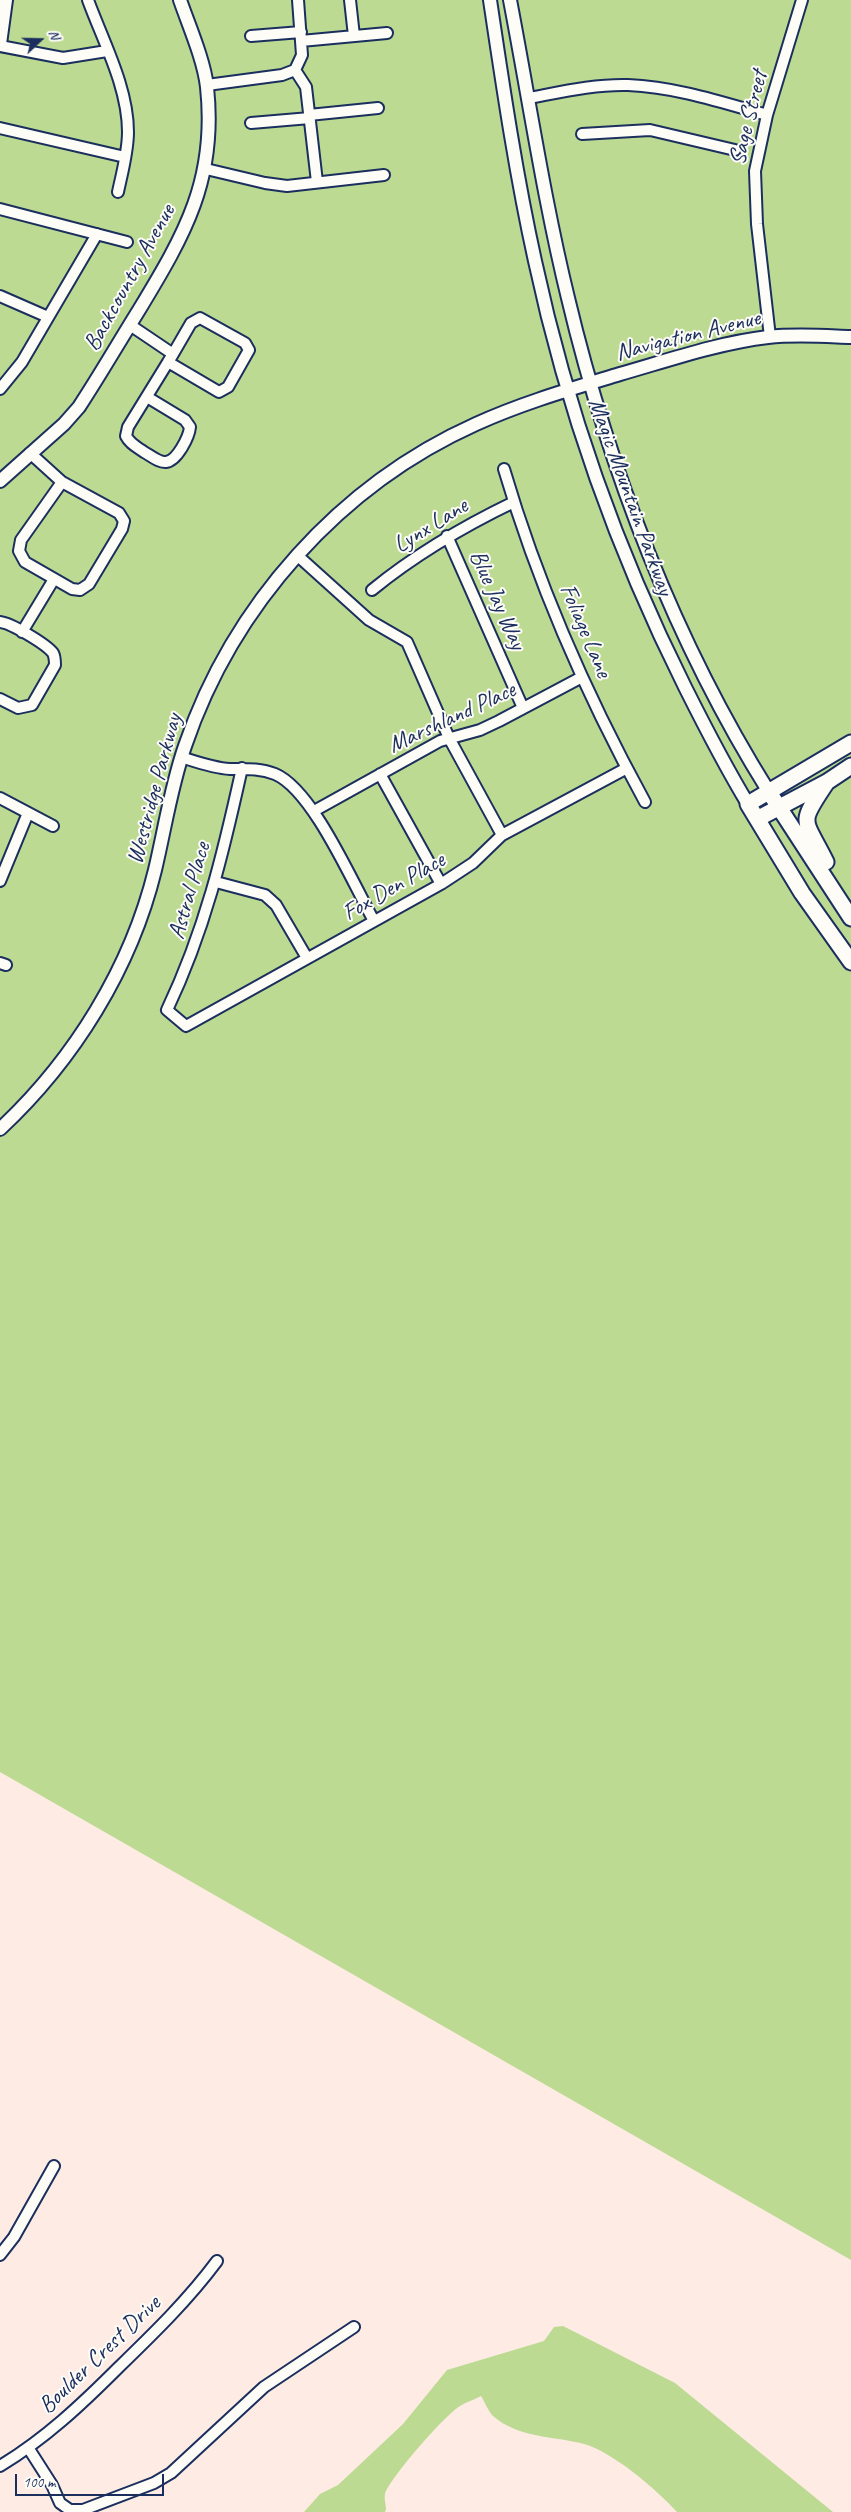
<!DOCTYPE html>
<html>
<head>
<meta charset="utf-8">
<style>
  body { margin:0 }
  #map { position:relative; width:851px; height:2512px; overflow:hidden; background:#fdebe4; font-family:Caveat,sans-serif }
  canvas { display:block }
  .north { position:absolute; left:15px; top:15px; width:50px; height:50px; -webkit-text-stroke:4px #fdfcf7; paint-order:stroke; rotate:69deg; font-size:14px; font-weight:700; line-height:20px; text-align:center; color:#1b2f5e }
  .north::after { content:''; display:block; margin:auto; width:18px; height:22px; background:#1b2f5e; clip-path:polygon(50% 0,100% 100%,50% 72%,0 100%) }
  .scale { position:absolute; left:15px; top:2474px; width:149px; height:22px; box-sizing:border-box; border:2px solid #1b2f5e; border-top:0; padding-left:6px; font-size:15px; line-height:18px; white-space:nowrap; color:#1b2f5e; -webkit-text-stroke:4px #fdfcf7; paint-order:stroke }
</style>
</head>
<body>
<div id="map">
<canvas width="851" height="2512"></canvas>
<div class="north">N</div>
<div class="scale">100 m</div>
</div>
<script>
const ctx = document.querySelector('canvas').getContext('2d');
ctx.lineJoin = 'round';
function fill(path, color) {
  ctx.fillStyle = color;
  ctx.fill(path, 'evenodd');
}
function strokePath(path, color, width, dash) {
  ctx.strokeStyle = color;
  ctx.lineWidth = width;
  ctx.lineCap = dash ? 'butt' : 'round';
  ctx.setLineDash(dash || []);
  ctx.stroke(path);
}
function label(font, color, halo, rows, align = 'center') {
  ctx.font = font + ' Caveat,sans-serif';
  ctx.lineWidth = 4;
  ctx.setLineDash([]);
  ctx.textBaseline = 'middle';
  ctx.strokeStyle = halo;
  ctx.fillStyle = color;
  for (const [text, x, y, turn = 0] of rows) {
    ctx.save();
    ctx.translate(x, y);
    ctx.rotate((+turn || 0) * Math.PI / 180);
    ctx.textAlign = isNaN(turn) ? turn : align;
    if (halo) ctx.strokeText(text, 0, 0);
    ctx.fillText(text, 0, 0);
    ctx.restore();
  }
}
const green = new Path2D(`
  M0 0H851V2260L0 1772Z
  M563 2326 675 2383 833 2512H677C657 2490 613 2452 584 2444 554 2436 518 2438 493 2416 488 2411 485 2402 481 2396 474 2400 466 2402 460 2406 444 2416 390 2478 385 2494 384 2499 386 2505 386 2509L385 2512H304L320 2494 338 2485 403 2424 447 2370 544 2341 554 2327Z`);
const minor = new Path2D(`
  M88 0C103 41 128 87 128 132 128 152 122 173 118 192
  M350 0 354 36
  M251 36 301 32
  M301 41 387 33
  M0 46 63 58 107 51
  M295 70 306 87 317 182
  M207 85 282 75 295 70 302 55 298 0
  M529 98C561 92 595 84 628 85 676 87 721 102 767 115
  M309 115 378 108
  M251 123 310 118
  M0 128 125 157
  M582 134 650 130 735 150
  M206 169 265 183 287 186 384 175
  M0 209 127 242
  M0 296 48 317
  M130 325 173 354 168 362 219 392 228 387 249 350 245 343 200 318 191 323 173 354
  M770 337 757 224 755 171 767 115 802 0
  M0 389 22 362 97 234
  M147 397 185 420 190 427C189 437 177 461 166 462 159 463 150 455 144 452 137 447 130 444 126 436L128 427 168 362
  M30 453 62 482 119 513 124 521 122 529 89 584 80 590 72 589 25 562 19 551 21 540 62 482
  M504 469C538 585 587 696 645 802
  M447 536 523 708
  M298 556 369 620 407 642 449 738 502 835
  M372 590C416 554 462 527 514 502
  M0 622C11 623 46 644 53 653 55 657 55 660 55 665L32 705 18 708 0 699
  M22 632 54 579
  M181 757C197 762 213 768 230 769 245 769 260 768 275 774 313 790 353 884 374 921
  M242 768C223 854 205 930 167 1010L186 1026 441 884 473 863 502 835 627 768
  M380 774 441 884
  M0 798 53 826
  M314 811 440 741 480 730 499 721 582 677
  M0 881 28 813
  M216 882 265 895 276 905 307 958
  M0 963 6 965
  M0 2255 14 2237 54 2166
  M29 2449 52 2485 60 2503 70 2510H83L154 2483 171 2473 264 2387 354 2327
  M0 2466C45 2439 82 2404 119 2367 154 2333 188 2300 217 2261`);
const tertiary = new Path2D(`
  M490 0C503 87 516 175 535 261 567 410 617 551 685 687 705 727 725 766 748 804
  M510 0C529 99 544 200 568 298 609 470 675 642 769 792
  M0 44 6 0
  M0 481 64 424 79 407C100 375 119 342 139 310 185 234 217 179 207 87 204 60 189 26 180 0
  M0 1129C74 1060 131 968 155 870 165 828 171 786 185 746 233 605 340 485 476 424 522 403 571 389 620 374 669 360 718 343 768 337 796 334 823 336 851 337`);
const secondary = new Path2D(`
  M851 743 748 804 802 893 851 962
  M769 792 851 918
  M757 819 827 782 851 766
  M826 862C804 817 797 826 827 782`);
const streetNames = [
  ["Sage Street",749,118,-76],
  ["Backcountry Avenue",130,278,-61],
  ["Navigation Avenue",688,336,-14],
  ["Magic Mountain Parkway",630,497,70],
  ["Lynx Lane",431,526,-32],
  ["Blue Jay Way",497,600,66],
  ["Foliage Lane",585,631,67],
  ["Marshland Place",452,718,-25],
  ["Westridge Parkway",155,789,-75],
  ["Fox Den Place",394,887,-30],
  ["Astral Place",190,891,-74],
  ["Boulder Crest Drive",100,2355,-44]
];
fill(green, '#bdda92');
strokePath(minor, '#1b2f5e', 14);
strokePath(tertiary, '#1b2f5e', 16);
strokePath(secondary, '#1b2f5e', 19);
strokePath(minor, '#fdfcf7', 10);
strokePath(tertiary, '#fdfcf7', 12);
strokePath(secondary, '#fdfcf7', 15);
label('24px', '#1b2f5e', '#fdfcf7', streetNames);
</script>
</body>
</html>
